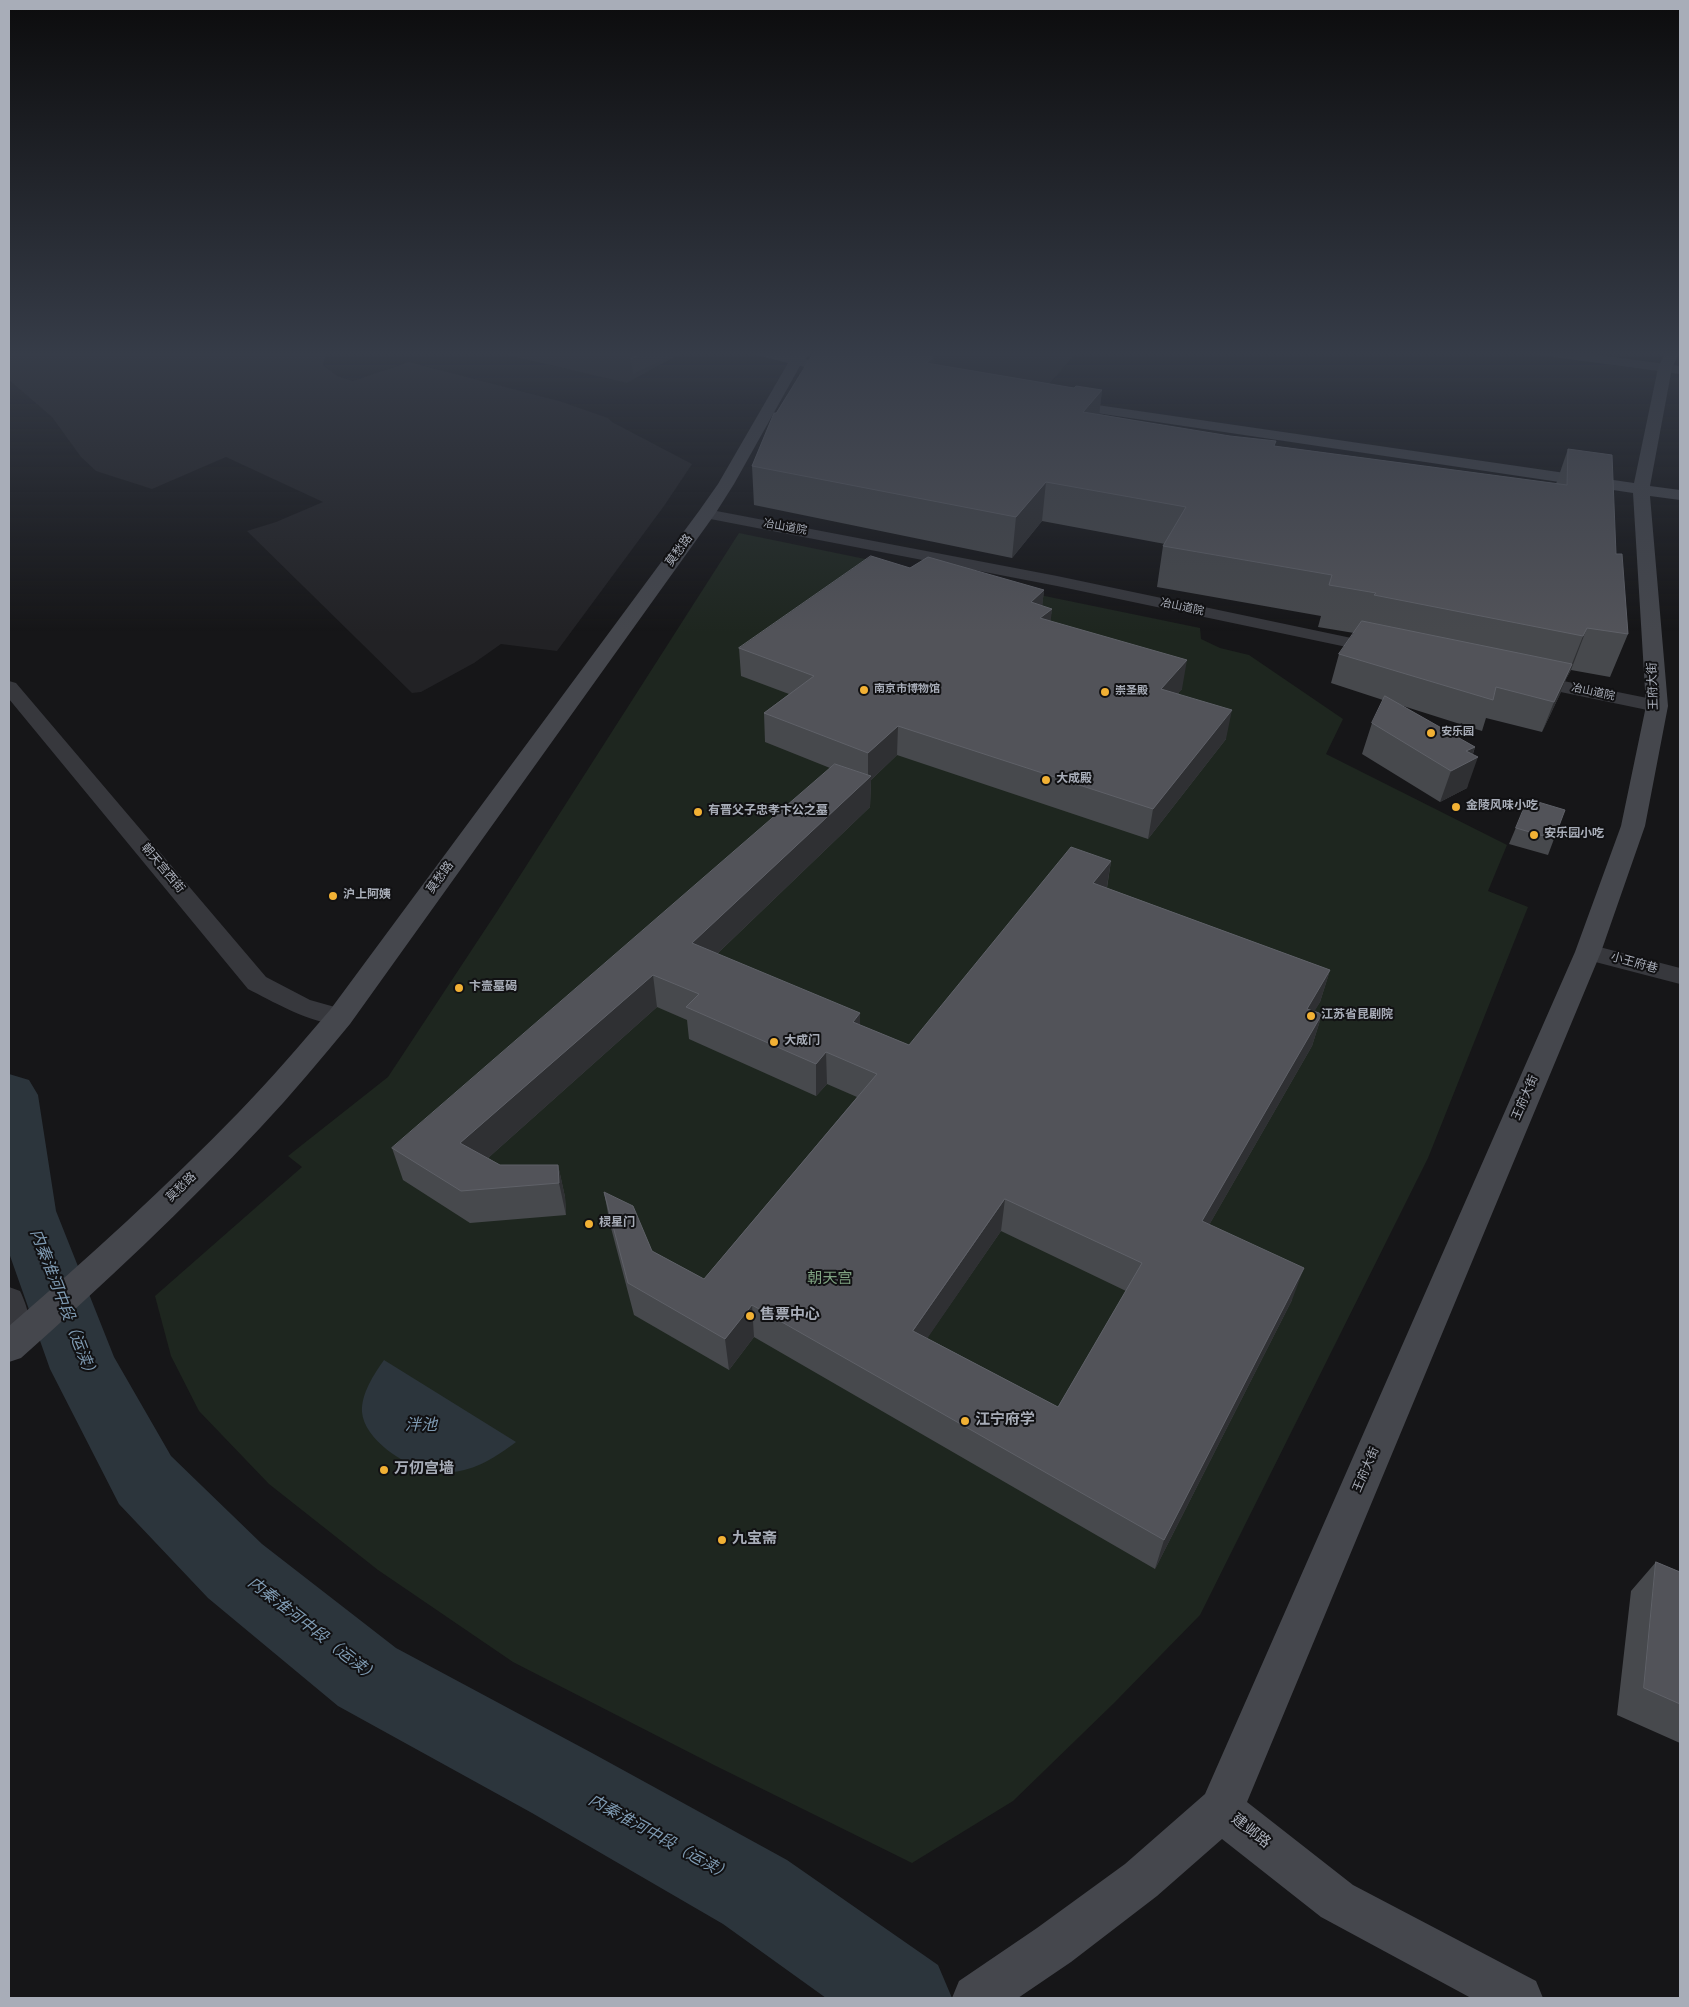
<!DOCTYPE html>
<html>
<head>
<meta charset="utf-8">
<style>
  body { margin:0 }
  #map { position:relative; width:1689px; height:2007px; overflow:hidden; background:#161618; font-family:Overpass,sans-serif }
  canvas { display:block }
  .frame { position:absolute; inset:0; border:10px solid #a8adb8; pointer-events:none }
</style>
</head>
<body>
<div id="map">
<canvas width="1689" height="2007"></canvas>
<div class="frame"></div>
</div>
<script>
const ctx = document.querySelector('canvas').getContext('2d');
ctx.lineJoin = 'round';
function fill(path, color) {
  ctx.fillStyle = color;
  ctx.fill(path, 'evenodd');
}
function strokePath(path, color, width, dash) {
  ctx.strokeStyle = color;
  ctx.lineWidth = width;
  ctx.lineCap = dash ? 'butt' : 'round';
  ctx.setLineDash(dash || []);
  ctx.stroke(path);
}
function label(font, color, halo, rows, align = 'center') {
  ctx.font = font + ' Overpass,"Noto Sans SC",sans-serif';
  ctx.lineWidth = 4;
  ctx.setLineDash([]);
  ctx.textBaseline = 'middle';
  ctx.strokeStyle = halo;
  ctx.fillStyle = color;
  for (const [text, x, y, turn = 0] of rows) {
    ctx.save();
    ctx.translate(x, y);
    ctx.rotate((+turn || 0) * Math.PI / 180);
    ctx.textAlign = isNaN(turn) ? turn : align;
    if (halo) ctx.strokeText(text, 0, 0);
    ctx.fillText(text, 0, 0);
    ctx.restore();
  }
}
const built = new Path2D(`
  M9 351H327L323 365 337 376 353 381 409 362 559 401 608 418 612 422 692 464 664 506 557 651 501 644 474 663 421 692 412 693 247 531 276 522 323 502 226 457 152 489 96 471 81 457 52 417 9 380Z
  M491 351H685L627 383Z
  M906 351H1078L1041 393 891 371Z`);
const green = new Path2D(`
  M739 533 1200 628 1201 639 1220 648 1249 655 1343 719 1326 754 1507 845 1488 891 1528 907 1428 1158 1200 1615 1115 1702 1013 1801 912 1863 714 1765 513 1662 378 1570 269 1484 199 1411 171 1356 155 1296 302 1167 288 1156 388 1077 498 910Z`);
const water = new Path2D(`
  M384 1360 516 1442C497 1456 475 1471 451 1472 444 1472 434 1473 428 1471 404 1465 364 1439 362 1412 361 1394 374 1374 384 1360Z`);
const river = new Path2D(`
  M9 1074 29 1080 38 1095 56 1211 114 1357 171 1456 262 1544 396 1648 592 1753 787 1860 938 1965 952 1998H826L723 1924 532 1813 338 1706 208 1598 119 1504 50 1369 9 1253Z`);
const street = new Path2D(`
  M1533 351H1569L1680 366V374L1539 355Z
  M706 509 1057 576 1380 644 1386 645 1389 649 1386 653 1380 654 1057 586 700 517 698 514 700 511Z
  M1529 674 1657 700 1664 702 1667 706 1664 710 1657 712 1522 684 1520 680 1522 676Z
  M9 681 16 683 266 977 310 1000 349 1011 353 1017 349 1023C323 1031 272 1001 248 989L9 699Z
  M1588 944 1680 968V984L1580 958 1576 952 1580 946Z
  M9 1287 20 1291C28 1307 35 1333 27 1350L16 1353 9 1351Z`);
const secondary = new Path2D(`
  M751 351H776L793 356 797 351H811L805 359 819 362 821 365 814 369 800 366 734 484 715 514 350 1024C321 1059 292 1094 261 1127 185 1208 104 1284 21 1358L9 1362V1326C88 1258 166 1187 239 1112 271 1079 300 1045 330 1010L699 511 718 484 788 363 753 354Z
  M1666 351H1680L1672 368 1650 486 1680 490V500L1650 496 1668 706 1645 826 1601 952 1247 1802 1353 1885 1536 1981 1543 1998H1471L1321 1917 1222 1839 1157 1896 1071 1962 1018 1998H952L959 1981 1037 1928 1125 1864 1205 1794 1575 952 1621 826 1646 706 1633 493 1063 408 1058 407 1056 404 1058 401 1063 400 1634 483 1658 368Z`);
const wall = new Path2D(`
  M933 364 1074 388 1102 390 1099 414 1275 446 1556 484 1568 449 1616 554 1628 634 1610 677 1571 670 1566 679 1560 694 1542 732 1486 718 1482 731 1400 705 1475 747 1473 754 1467 788 1440 802 1362 754 1372 723 1383 700 1331 683 1339 654 1354 633 1318 627 1321 616 1157 587 1163 546 1165 544 1042 521 1012 558 754 505 752 466 776 413Z
  M910 568 1044 590 1042 606 1052 609 1050 621 1182 689 1178 693 1226 739 1148 839 897 755 871 780 870 807 717 954 860 1025 909 1045 1111 861 1107 888 1330 970 1320 1002 1314 1011 1322 1014 1312 1046 1209 1225 1292 1300 1155 1569 754 1337 729 1370 634 1315 610 1224 604 1192 652 1251 704 1279 857 1097 827 1084 816 1096 689 1039 687 1020 657 1007 488 1158 500 1165H558L565 1197 566 1215 470 1223 403 1180 392 1148 830 768 765 742 764 713 789 694 741 676 739 648ZM1001 1231 1126 1291 1058 1407 927 1338Z
  M1528 799 1554 839 1548 855 1509 844Z
  M1656 1562 1680 1572V1743L1617 1715 1631 1591Z`);
const shadedWall = new Path2D(`
  M647 351H681L633 374 631 359Z
  M934 357 932 392 926 363Z
  M1102 390 1098 426 1083 412Z
  M1046 482 1042 521 1012 558 1016 517Z
  M1044 590 1041 617 1052 609 1049 636 1031 602Z
  M1587 628 1571 670 1566 679 1583 636Z
  M1187 660 1182 689 1156 717 1161 689Z
  M1572 664 1560 694 1542 732 1554 702Z
  M1232 710 1226 739 1148 839 1153 809Z
  M898 726 897 755 871 780 870 807 695 975 692 943 868 779V753Z
  M1475 747 1470 761 1478 757 1467 788 1440 802 1451 771 1466 751Z
  M1111 861 1106 892 1093 883Z
  M1330 970 1320 1002 1297 1041 1307 1009Z
  M653 975 657 1007 469 1175 460 1143Z
  M860 1013V1045L853 1022Z
  M1322 1014 1312 1046 1193 1253 1202 1221Z
  M826 1052 827 1084 816 1096V1064Z
  M558 1165 565 1197 566 1215 559 1183Z
  M1005 1199 1001 1231 911 1362 913 1331Z
  M1304 1268 1292 1300 1155 1569 1164 1540Z
  M752 1305 754 1337 729 1370 725 1339Z`);
const building = new Path2D(`
  M637 351H647L631 359Z
  M815 351H895L934 357 926 363 1074 388 1076 386 1102 390 1083 412 1230 436 1276 441 1274 446 1567 485 1568 449 1612 455 1616 554H1622L1628 634 1587 628 1583 636 1374 595 1376 593 1329 585 1332 575 1163 546 1186 507 1046 482 1016 517 752 466 774 413H776Z
  M871 556 910 568 928 557 1044 590 1031 602 1052 609 1040 618 1187 660 1161 689 1232 710 1153 809 898 726 868 753 764 713 814 676 739 648Z
  M1362 621 1572 664 1554 702 1496 687 1493 700 1339 654Z
  M1385 696 1475 747 1466 751 1478 757 1451 771 1372 723Z
  M835 764 871 776 692 943 860 1013 853 1022 909 1045 1071 847 1111 861 1093 883 1330 970 1307 1009 1322 1014 1202 1221 1304 1268 1164 1540 752 1305 725 1339 628 1283 604 1192 633 1206 652 1251 704 1279 877 1074 826 1052 816 1064 686 1007 699 994 653 975 460 1143 500 1165H558L559 1183 461 1191 392 1148ZM1005 1199 1142 1263 1058 1407 913 1331Z
  M1528 799 1565 810 1554 839 1516 828Z
  M1656 1562 1680 1572V1704L1644 1688Z`);
const markers = [
  [864,690,5,"#f2b134"],
  [1105,692,5,"#f2b134"],
  [1431,733,5,"#f2b134"],
  [1046,780,5,"#f2b134"],
  [1456,807,5,"#f2b134"],
  [698,812,5,"#f2b134"],
  [1534,835,5,"#f2b134"],
  [333,896,5,"#f2b134"],
  [459,988,5,"#f2b134"],
  [1311,1016,5,"#f2b134"],
  [774,1042,5,"#f2b134"],
  [589,1224,5,"#f2b134"],
  [750,1316,5,"#f2b134"],
  [965,1421,5,"#f2b134"],
  [384,1470,5,"#f2b134"],
  [722,1540,5,"#f2b134"]
];
const farStreetnames = [
  ["冶山道院",785,528,10],
  ["冶山道院",1182,608,12],
  ["冶山道院",1593,693,12]
];
const farPoinames = [
  ["南京市博物馆",874,690],
  ["崇圣殿",1115,692],
  ["安乐园",1441,733]
];
const streetNames = [
  ["莫愁路",680,551,-54],
  ["王府大街",1654,686,-92],
  ["朝天宫西街",162,869,50],
  ["莫愁路",441,878,-54],
  ["小王府巷",1634,964,15],
  ["王府大街",1526,1098,-67],
  ["莫愁路",182,1188,-44],
  ["王府大街",1367,1470,-67]
];
const poiNames = [
  ["大成殿",1056,780],
  ["金陵风味小吃",1466,807],
  ["有晋父子忠孝卞公之墓",708,812],
  ["安乐园小吃",1544,835],
  ["沪上阿姨",343,896],
  ["卞壸墓碣",469,988],
  ["江苏省昆剧院",1321,1016],
  ["大成门",784,1042],
  ["棂星门",599,1224]
];
const nearParknames = [
  ["朝天宫",830,1280]
];
const nearPoinames = [
  ["售票中心",760,1316],
  ["江宁府学",975,1421],
  ["万仞宫墙",394,1470],
  ["九宝斋",732,1540]
];
const nearStreetnames = [
  ["建邺路",1250,1832,38]
];
const nearWaternames = [
  ["内秦淮河中段（运渎）",62,1305,69],
  ["泮池",421,1427],
  ["内秦淮河中段（运渎）",312,1631,38],
  ["内秦淮河中段（运渎）",659,1839,29]
];
fill(built, '#222225');
fill(green, '#1e261f');
fill(water, '#2c353c');
fill(river, '#2c353c');
fill(street, '#37383d');
fill(secondary, '#45474d');
fill(wall, '#47494d');
fill(shadedWall, '#2f3033');
fill(building, '#525359');
strokePath(building, '#5f6168', 1);
const sky = ctx.createLinearGradient(0, 0, 0, 632);
sky.addColorStop(0, '#0c0c0d');
sky.addColorStop(0.56, '#363c48');
sky.addColorStop(1, '#363c4800');
ctx.fillStyle = sky;
ctx.fillRect(0, 0, 1689, 632);
for (const [x, y, r, color] of markers) {
  const dot = new Path2D();
  dot.arc(x, y, r, 0, 2 * Math.PI);
  ctx.fillStyle = color;
  ctx.fill(dot);
  strokePath(dot, '#111113', 2);
}
label('11px', '#a8adb8', '#111113', farStreetnames);
label('bold 11px', '#a8adb8', '#111113', farPoinames, 'left');
label('12px', '#a8adb8', '#111113', streetNames);
label('bold 12px', '#a8adb8', '#111113', poiNames, 'left');
label('15px', '#7fa381', '#111113', nearParknames);
label('bold 15px', '#a8adb8', '#111113', nearPoinames, 'left');
label('15px', '#a8adb8', '#111113', nearStreetnames);
label('italic 16px', '#7f9bb3', '#111113', nearWaternames);
</script>
</body>
</html>
